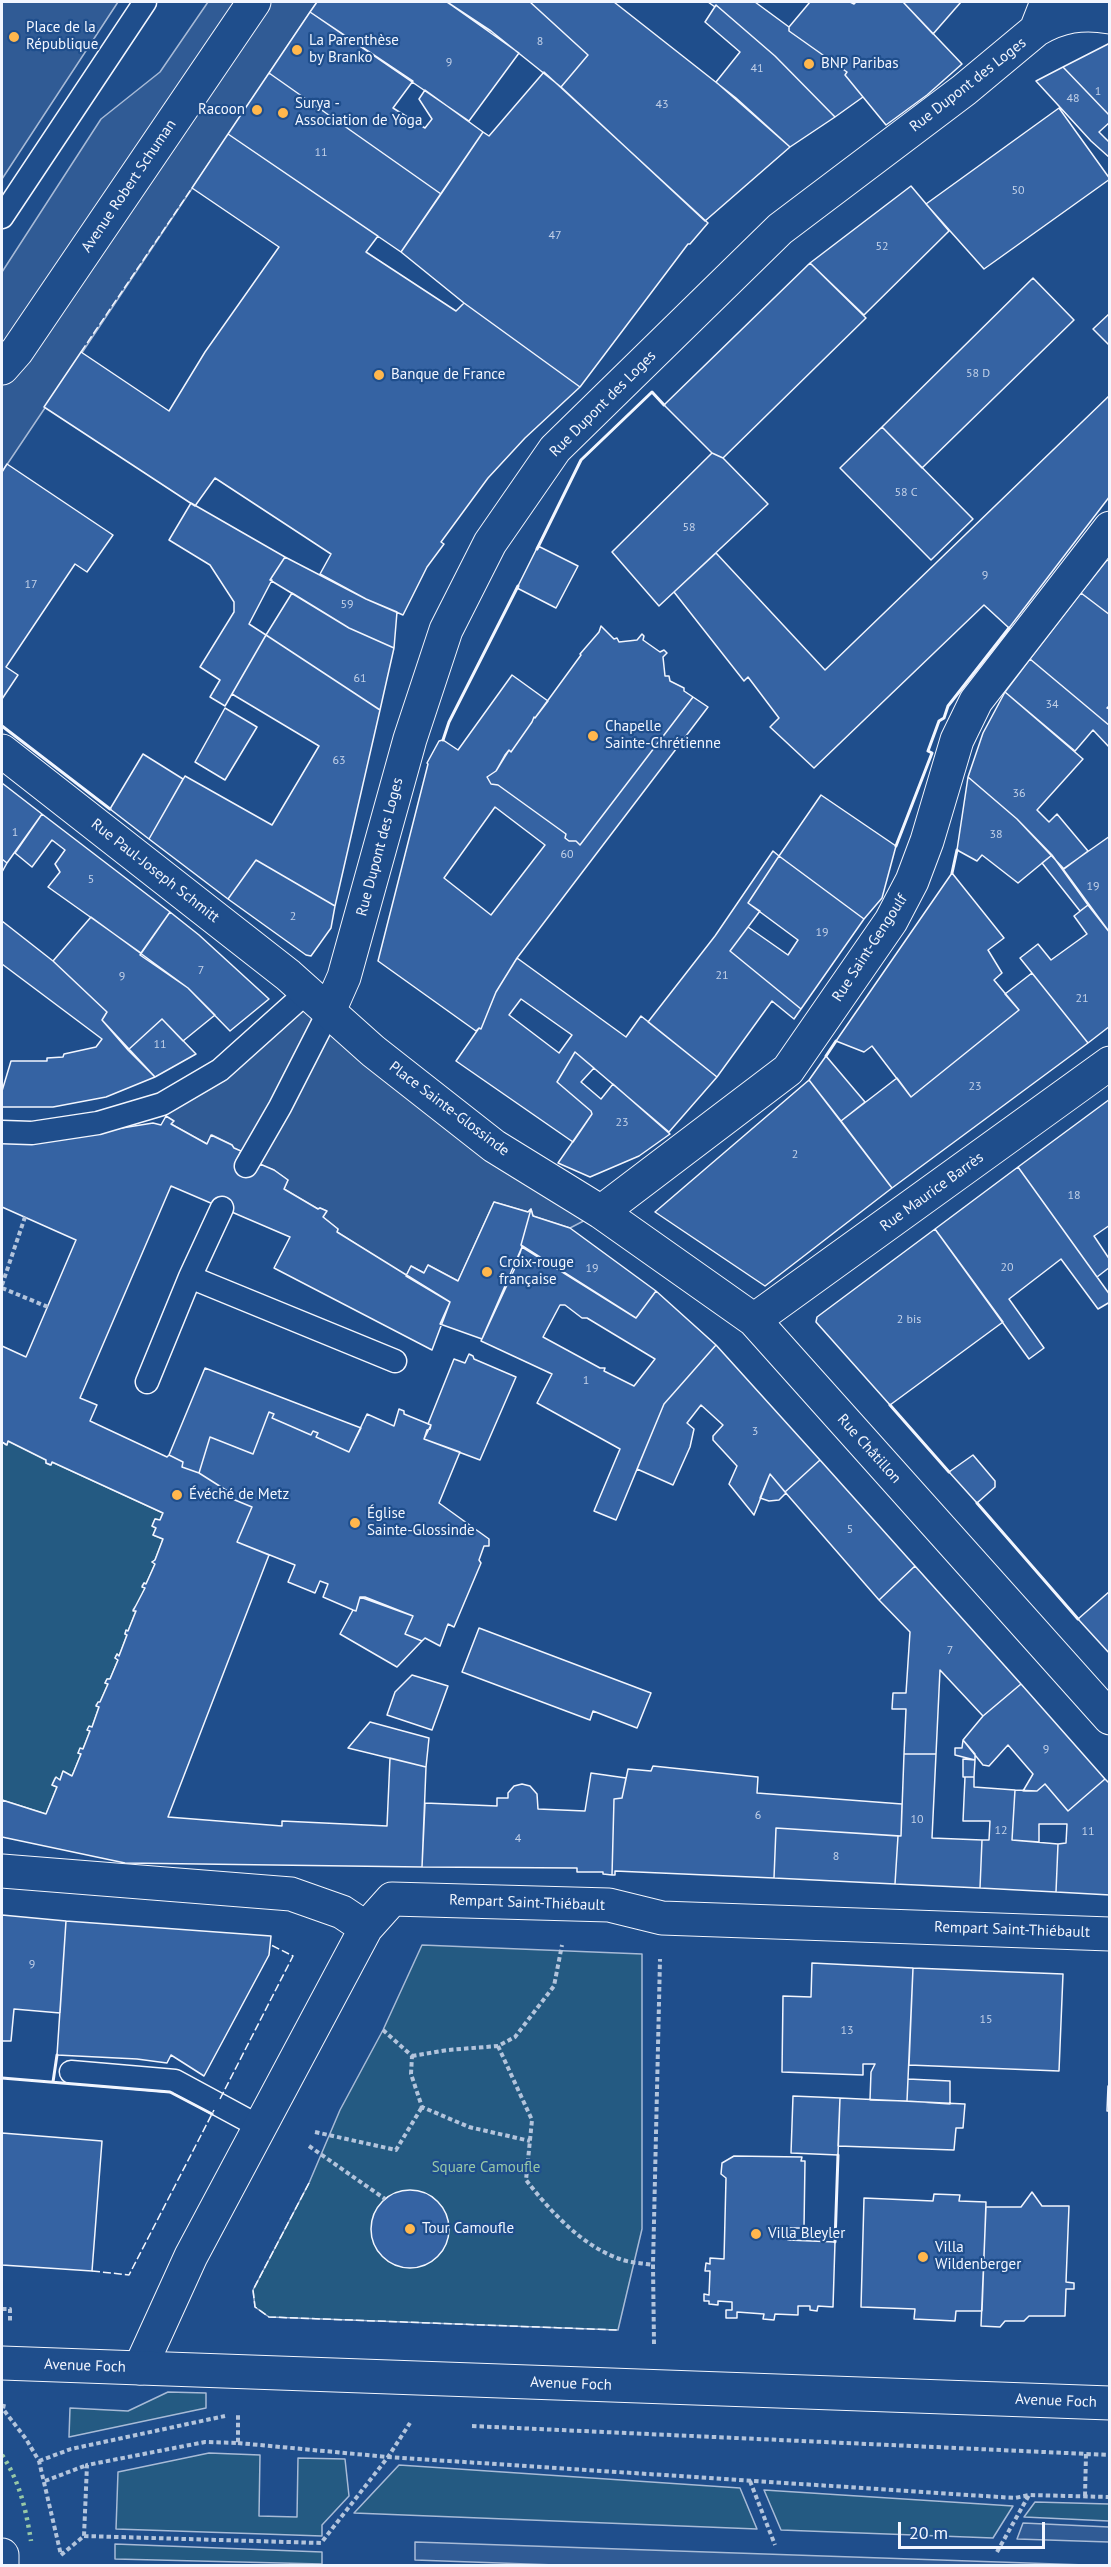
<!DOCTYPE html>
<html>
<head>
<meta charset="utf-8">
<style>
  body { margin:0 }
  #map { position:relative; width:1111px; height:2567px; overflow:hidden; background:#1f4e8c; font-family:"PT Sans",sans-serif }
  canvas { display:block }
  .frame { position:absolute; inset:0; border:3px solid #f2f6ff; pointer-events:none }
  .scale { position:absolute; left:898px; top:2522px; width:147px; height:27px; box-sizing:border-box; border:3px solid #f2f6ff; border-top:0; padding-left:8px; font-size:18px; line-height:21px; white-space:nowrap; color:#f2f6ff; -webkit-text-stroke:4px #1f4e8c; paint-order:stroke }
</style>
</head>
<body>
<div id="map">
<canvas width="1111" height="2567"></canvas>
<div class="frame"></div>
<div class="scale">20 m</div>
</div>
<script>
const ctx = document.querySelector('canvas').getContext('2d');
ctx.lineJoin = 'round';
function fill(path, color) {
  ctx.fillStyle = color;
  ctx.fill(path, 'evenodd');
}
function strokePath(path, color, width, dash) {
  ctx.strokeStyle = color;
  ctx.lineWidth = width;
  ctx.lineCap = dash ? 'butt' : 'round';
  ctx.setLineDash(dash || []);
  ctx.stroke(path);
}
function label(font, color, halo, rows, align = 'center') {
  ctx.font = font + ' "PT Sans",sans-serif';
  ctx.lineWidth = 4.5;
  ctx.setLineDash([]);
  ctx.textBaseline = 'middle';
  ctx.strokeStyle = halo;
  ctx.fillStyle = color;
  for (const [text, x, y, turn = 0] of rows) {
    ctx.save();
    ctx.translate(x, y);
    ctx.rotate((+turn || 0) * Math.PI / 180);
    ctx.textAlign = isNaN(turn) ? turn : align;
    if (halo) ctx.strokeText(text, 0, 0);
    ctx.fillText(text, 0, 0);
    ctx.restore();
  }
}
const green = new Path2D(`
  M8 1441 46 1460V1463L50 1465 52 1462 163 1513 160 1520 155 1519 152 1526 156 1528 153 1535 163 1539 155 1560 152 1562 155 1564 146 1584 144 1583 142 1586 145 1588 137 1607H135L133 1610 136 1611 128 1631H126L125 1634 127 1635 119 1656 117 1654 115 1658 118 1660 110 1679H107L105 1683 108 1684 100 1702 96 1705 99 1707 92 1727 88 1730 90 1731 83 1749 78 1753 81 1754 72 1776 63 1772 60 1780 55 1778 52 1785 57 1787 46 1814 2 1800V1442L6 1445Z
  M422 1945 642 1954V2229L618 2330 269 2317 255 2307 253 2290 309 2183 340 2110 383 2030Z
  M168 2392 206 2393V2408L69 2437 70 2408 128 2411Z
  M209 2453 260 2455 259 2516 297 2517 298 2458 345 2459 349 2496 322 2525V2536L116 2529 118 2472Z
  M399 2465 740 2488 757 2529 354 2513Z
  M764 2490 1013 2506 993 2538 781 2530Z
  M1035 2502 1109 2504V2521L1024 2517Z
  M115 2544 322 2552V2564L115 2559Z`);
const parking = new Path2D(`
  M2 2H118L2 179Z
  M208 2H317L2 472V272L101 119 160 72Z
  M307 992 601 1212 570 1228 533 1216 531 1209 528 1212 494 1202 458 1281 428 1265 424 1273 411 1266 406 1276 337 1232 338 1229 323 1217 326 1211 320 1208 318 1209 284 1189 288 1180 274 1170 267 1168 255 1172 236 1161 232 1145 212 1135 207 1144 171 1124 173 1121 166 1116 162 1104Z
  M1023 2523 1109 2527V2542L1017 2539Z
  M415 2542 1086 2565 584 2566 415 2560Z`);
const building = new Path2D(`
  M317 2H447L519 53 469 121 310 12Z
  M447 2H530L588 55 561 87 491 31Z
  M530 2H614L736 98 790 147 705 221 561 87 588 55Z
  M708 2H755L789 27V31L847 72 845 75 863 97 835 117 775 56 716 5 715 7Z
  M810 2H850L854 4 856 2H903L962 64 927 95 886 125 845 75 847 72 789 31V27Z
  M903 2H961L933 34Z
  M716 5 775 56 835 117 790 147 716 82 740 52 705 22Z
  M310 12 413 81 393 108 425 128 432 119 419 99 425 90 483 132 441 194 269 73Z
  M1110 43V116L1063 67Z
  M1063 67 1110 116V122L1099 132 1110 143V158L1091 141 1036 81Z
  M544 72 708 223 690 244H688L580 387 464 303 401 252 483 132 489 136Z
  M269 73 441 194 401 252 228 134Z
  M1059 108 1110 179 984 269 926 204Z
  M228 134 378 236 366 252 456 311 464 303 580 387 525 438 488 478 441 542 444 544 427 567 403 615 366 599 320 574 331 554 215 478 195 506 44 407 81 352 169 411 205 352 279 247 192 188Z
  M911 186 949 231 864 315 810 263Z
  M810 263 866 318 723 458 712 453 664 405Z
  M1033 278 1074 320 922 468 882 427Z
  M1110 313V346L1093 329Z
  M1110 395V496L1009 628 984 605 814 768 770 727 779 718 748 677 744 681 674 592 716 553 825 670Z
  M882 427 973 519 931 560 840 468Z
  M712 453 723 458 768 504 659 606 612 552Z
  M7 464 113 535 87 572 75 564 6 667 18 675 2 699V472Z
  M191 503 285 557 270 580H272L249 624 266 635 225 706 210 697 220 680 200 667 234 612V602L210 565 169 540Z
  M538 546 578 566 556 608 517 588Z
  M285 557 366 599 397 612 394 648 349 628 270 580Z
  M1107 560 1110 562V615L1081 593Z
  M292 593 349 628 394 648 380 710 266 635Z
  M1081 593 1110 615V705L1107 708 1110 709V726L1030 659Z
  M601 626 614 639 617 638 619 642 637 640 642 634 644 636 643 640 660 652 664 650 667 653 663 657 665 676H669L670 681 684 688V691L693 697 580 845 576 841H569L565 838 566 834 498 785 491 784 487 777 496 771 509 750 511 752 532 722 534 717 535 718 581 655 580 654 599 632Z
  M266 635 380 710 335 906 256 860 228 899 149 839 185 776 272 825 319 746 232 694Z
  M1030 659 1110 726V748L1093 730 1075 751 1005 692Z
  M512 675 548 701 535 718 534 717 532 722 511 752 509 750 505 755 496 771 487 777 491 784 498 785 566 834 565 838 569 841H576L580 845 693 697 708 707 517 958 496 992 481 1029 479 1028 476 1031 378 961 428 764 427 763 439 741 443 740 458 750ZM495 807 545 845 491 915 444 878Z
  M1005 692 1083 759 1037 810 1049 822 1057 814 1088 851 1064 869 1017 819 968 777 983 733Z
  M225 708 257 727 225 780 195 762Z
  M143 754 183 779 149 839 110 809Z
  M968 777 1017 819 1052 855 1018 883 982 855 977 861 957 850Z
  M2 783 42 814 7 863 2 859Z
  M821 795 896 846 882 898 864 919 779 856Z
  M42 814 170 912 141 953 48 887 60 872 55 864 65 850 52 840 32 867 15 853Z
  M1110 836V933L1063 869Z
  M773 851 779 856 748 903 760 911 730 951 801 1009 794 1019 772 1001 717 1077 648 1022 715 936Z
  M1052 855 1088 905 1080 911 1042 863Z
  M779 856 864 919 801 1009 730 951 748 927 788 955 798 940 748 903Z
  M2 859 7 863 2 872Z
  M256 860 335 906 331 928 311 956 306 955 228 899Z
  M952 873 1004 938 988 950 1002 973 994 980 1019 1010 911 1097 872 1046 864 1052 836 1041Z
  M1088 905 1110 933V1026L1088 1043 1020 958 1038 944 1051 960 1087 934 1074 916Z
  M170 912 199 935 269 999 230 1031 188 988 140 955Z
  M91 917 188 988 215 1015 183 1041 162 1019 128 1050 102 1020 107 1012 53 961Z
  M2 921 53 961 107 1012 102 1020 155 1077 106 1097 53 1107H2V1091L11 1061H47V1058L63 1057 64 1054 96 1047 102 1039 2 964Z
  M517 958 626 1037 641 1016 717 1077 669 1132 575 1052 557 1082 591 1111 592 1114 573 1142 456 1061 479 1028 481 1029 496 992ZM521 999 572 1035 559 1053 509 1015Z
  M1032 973 1088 1043 892 1188 841 1121 897 1078 911 1097 1019 1010 1005 994Z
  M162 1019 196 1054 155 1077 128 1050Z
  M575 1052 594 1068 581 1082 601 1099 613 1084 670 1134 639 1156 590 1177 558 1163 592 1114 591 1111 557 1082Z
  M826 1056 865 1102 841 1121 809 1080Z
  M809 1080 892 1188 765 1286 655 1212Z
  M1110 1099V1225L1094 1236 1110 1260V1267L1097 1277 1018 1167Z
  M166 1116 174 1121 171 1124 207 1144 211 1135 232 1145 234 1148 241 1151 236 1161 255 1172 260 1164 274 1170 288 1180 284 1189 318 1209 320 1208 327 1211 323 1217 338 1229 337 1232 450 1302 432 1350 274 1268 290 1237 171 1186 80 1398 97 1405 90 1421 167 1457 169 1455 183 1462 182 1467 199 1473 229 1492 230 1498 252 1507 237 1542 269 1555 168 1817 282 1826V1821L387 1826 390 1758 426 1767 422 1867 125 1863 2 1837V1800L46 1814 57 1787 52 1785 56 1777 60 1780 63 1771 72 1776 81 1754 78 1753 80 1748 83 1749 90 1731 87 1730 89 1726 92 1727 99 1707 96 1706 98 1702H100L108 1684 105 1683 107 1679H110L118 1660 115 1658 117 1654 119 1656 127 1635 125 1634 126 1630 128 1631 136 1611H133L145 1588 142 1587 144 1583 146 1584 155 1564 152 1562 155 1560 163 1539 153 1535 156 1528 152 1526 155 1519 160 1520 163 1513 52 1462 51 1465 46 1463V1460L8 1441 7 1445 2 1442V1346L26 1357 76 1240 2 1207V1141L35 1142 153 1123 161 1125Z
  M1018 1167 1110 1295V1302L1098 1309 1061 1259 1009 1299 1044 1348 1029 1359 935 1229Z
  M494 1202 528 1212 531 1209 521 1245 522 1247 514 1270 482 1339 440 1324 450 1302 406 1276 411 1266 424 1273 428 1265 458 1281Z
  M531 1209 533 1216 570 1228 656 1291 636 1318 521 1245Z
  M935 1229 1003 1322 890 1405 816 1322 817 1317Z
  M522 1247 636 1318 656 1291 716 1345 664 1404 616 1520 594 1511 620 1449 537 1403 552 1374 481 1341ZM560 1305H565L582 1318H587L655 1359 634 1386 604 1371 605 1368H600L543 1337Z
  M716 1345 820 1460 785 1492 770 1474 754 1515 729 1484 737 1466 713 1440V1436L723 1425 701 1405 687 1423 694 1429 690 1447 673 1485 637 1469 664 1404Z
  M469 1354 473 1356 474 1359 516 1377 480 1460 424 1439 427 1430 430 1429 431 1425 428 1424 454 1359 465 1363Z
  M205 1368 361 1428 349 1452 316 1437 318 1433 313 1431 311 1435 272 1418 274 1414 269 1412 253 1454 210 1437 199 1473 182 1467 183 1462 169 1455Z
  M399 1409 404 1411V1414L431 1425 424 1439 460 1452 439 1503 489 1539V1546H484L479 1560 481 1563 454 1627 448 1624 440 1646 425 1638 422 1641 405 1634 413 1616 365 1597H360L356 1611 353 1610 323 1597 328 1584 320 1581 315 1593 288 1582 295 1565 237 1542 252 1507 230 1498 229 1492 199 1473 210 1437 253 1454 269 1412 274 1414 272 1418 311 1435 313 1431 318 1433 316 1437 349 1452 367 1414 394 1426Z
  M973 1455 995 1481V1487L977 1503 949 1472Z
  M820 1460 915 1566 879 1600 785 1492Z
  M770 1474 786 1493 779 1500 769 1501 760 1498Z
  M915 1566 1021 1684 983 1716 940 1670 936 1754H904L906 1709H892L893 1693H906L910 1632 879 1600Z
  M1110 1591V1654L1078 1619Z
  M360 1597 413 1616 405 1634 422 1641 397 1667 340 1634 353 1610 356 1611Z
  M479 1628 651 1693 637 1728 593 1711 590 1720 462 1672Z
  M412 1675 448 1686 432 1730 387 1715 395 1692Z
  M1021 1684 1105 1779 1068 1811 1045 1784 1037 1791H1023L1033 1774 1008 1745 989 1766 983 1765 963 1740 983 1716Z
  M370 1722 429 1738 426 1767 348 1748Z
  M963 1740 975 1754V1760L955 1755V1748H962Z
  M904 1754H936L932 1838 982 1840 980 1888 895 1884 898 1836H901Z
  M963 1759 975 1760 974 1777H963Z
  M653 1766 758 1777 757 1793 902 1804 901 1836 776 1828 774 1878 615 1871V1875H612L614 1799 622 1798 628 1769 651 1771Z
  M591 1773 626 1778 622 1798 614 1799 612 1875 603 1874V1872H577V1868L422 1867 425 1803 497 1806V1798H508V1793L514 1786 522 1784 530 1786 537 1794 538 1809 585 1811Z
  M965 1777H974V1787L1015 1790 1012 1840 1058 1844 1056 1892 980 1888 982 1840H989L990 1821H963Z
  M1105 1779 1110 1784V1895L1056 1892 1058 1844 1066 1843 1067 1824H1039V1842L1012 1840 1015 1790 1037 1791 1045 1784 1068 1811Z
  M776 1828 898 1836 895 1884 774 1878Z
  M2 1915 66 1921 60 2013 14 2009 11 2041H2Z
  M66 1921 271 1936 269 1955 204 2076 171 2055 167 2063 137 2059 57 2055Z
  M812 1963 913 1968 907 2101 870 2100 871 2072 875 2064H863V2075L782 2072 783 1996 811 1997Z
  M913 1968 1063 1974 1059 2071 909 2065Z
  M908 2079 950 2081V2104L907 2101Z
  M1108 2086H1110V2111H1107Z
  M793 2096 840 2098 838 2155 791 2153Z
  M840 2098 965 2104 963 2128H956L954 2150 838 2146Z
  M2 2133 102 2141 92 2271 2 2265Z
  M734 2156 802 2157 801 2161H805L804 2228H788V2240L835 2242 833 2307 818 2306 817 2311 810 2310V2306H798V2315L775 2314 774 2320 763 2319 764 2314 737 2312V2318H726V2310H732V2302L718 2301V2305L709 2304V2301H704V2294L709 2295 710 2271H705L706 2263 710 2264V2258L724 2259 726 2178 721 2174 722 2163Z
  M371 2229a39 39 0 1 1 78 0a39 39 0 1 1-78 0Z
  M1032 2192 1042 2206H1069L1066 2282 1074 2283V2289H1066L1065 2316H1029L1024 2321H1005L1000 2327 981 2326 986 2207H1021Z
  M934 2194 960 2195 959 2201 986 2202 982 2311H956L955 2321 914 2319 915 2309 861 2307 864 2198 933 2201Z`);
const path = new Path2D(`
  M2 1285 25 1217
  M2 1288 48 1307
  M383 2030 412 2056 411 2074 422 2107 469 2127 530 2141
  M498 2046 532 2120 526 2180C550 2211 582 2246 620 2259 630 2263 642 2263 653 2265
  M412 2056 448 2050 498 2046 515 2037 554 1986 562 1945
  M315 2132 396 2150 422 2107
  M309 2146 385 2199
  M2 2309H10V2322
  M654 2344 653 2265 660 1959
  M4 2404 3 2409 26 2439 39 2461 61 2555 84 2536 87 2465 205 2442 238 2443V2413
  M472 2426 1110 2455
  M238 2443 388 2457 1015 2498 1029 2495 1110 2497
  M39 2461 71 2449 225 2416
  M45 2481 87 2465
  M750 2481 775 2545
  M1085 2496 1086 2454
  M84 2536 321 2543 388 2457 410 2423
  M997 2552 1029 2495`);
const lane = new Path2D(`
  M2 217 145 2
  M2 1132 32 1133 98 1123 162 1104 220 1070 307 992
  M246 1166 280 1107 329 1011
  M190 1277 395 1361
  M147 1382 190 1277 222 1208
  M71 2072 175 2081 260 2127`);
const street = new Path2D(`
  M1036 30C1060 16 1082 12 1110 17
  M2 368 17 351 254 2
  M2 751 288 975 373 1051 494 1146 601 1212 754 1320 1110 1718
  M329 1011 344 977 410 739 446 630 490 543 555 449 780 229 964 90 1036 30 1047 2
  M601 1212 788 1070 891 921 912 881 927 841 957 740 976 701 1110 528
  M754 1320 1110 1063
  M2 1871 291 1894 342 1912 366 1928
  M140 2368 191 2256 366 1928 392 1899 609 1905 662 1918 1110 1934`);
const primary = new Path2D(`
  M2 2363 1110 2403
  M2 2555V2566`);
const hedge = new Path2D(`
  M2 2455C20 2482 26 2510 31 2541`);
const fence = new Path2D(`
  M81 352 192 188
  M220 2099 293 1956 271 1945
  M309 2183 253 2290 255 2307 269 2317 618 2330
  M92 2271 129 2275 214 2110`);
const wall = new Path2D(`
  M537 549 581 460 652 392 664 405
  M2 726 110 809
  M443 740 449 722 518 586
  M896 846 932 753 928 751 939 721 944 718 948 706 1009 628
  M952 873 957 850
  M826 1056 836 1041
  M890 1405 949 1472
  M977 1503 1078 1619
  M2 2078 170 2092 212 2114
  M53 2082 57 2055
  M835 2242 838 2155`);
const markers = [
  [14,37,6,"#ffb74d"],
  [297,50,6,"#ffb74d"],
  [809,64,6,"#ffb74d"],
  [257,110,6,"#ffb74d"],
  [283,113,6,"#ffb74d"],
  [379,375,6,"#ffb74d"],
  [593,736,6,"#ffb74d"],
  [487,1272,6,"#ffb74d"],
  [177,1495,6,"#ffb74d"],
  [355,1523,6,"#ffb74d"],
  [410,2229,6,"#ffb74d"],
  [756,2234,6,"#ffb74d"],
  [923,2257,6,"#ffb74d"]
];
const numberNames = [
  ["8",540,42],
  ["9",449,63],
  ["41",757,69],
  ["1",1098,92],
  ["48",1073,99],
  ["43",662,105],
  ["11",321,153],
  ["50",1018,191],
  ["47",555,236],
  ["52",882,247],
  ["58 D",978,374],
  ["58 C",906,493],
  ["58",689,528],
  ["9",985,576],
  ["17",31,585],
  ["59",347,605],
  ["61",360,679],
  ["34",1052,705],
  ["63",339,761],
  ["36",1019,794],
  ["1",15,833],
  ["38",996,835],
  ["60",567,855],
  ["5",91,880],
  ["19",1093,887],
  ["2",293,917],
  ["19",822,933],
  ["7",201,971],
  ["21",722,976],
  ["9",122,977],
  ["21",1082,999],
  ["11",160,1045],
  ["23",975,1087],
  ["23",622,1123],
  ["2",795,1155],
  ["18",1074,1196],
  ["20",1007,1268],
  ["19",592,1269],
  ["2 bis",909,1320],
  ["1",586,1381],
  ["3",755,1432],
  ["5",850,1530],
  ["7",950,1651],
  ["9",1046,1750],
  ["6",758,1816],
  ["10",917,1820],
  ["12",1001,1831],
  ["11",1088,1832],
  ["4",518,1839],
  ["8",836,1857],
  ["9",32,1965],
  ["15",986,2020],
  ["13",847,2031]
];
const poiNames = [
  ["Place de la",26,28],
  ["République",26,45],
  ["La Parenthèse",309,41],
  ["by Branko",309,58],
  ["BNP Paribas",821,64],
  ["Surya -",295,104],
  ["Association de Yoga",295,121],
  ["Racoon",245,110,"right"],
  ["Banque de France",391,375],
  ["Chapelle",605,727],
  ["Sainte-Chrétienne",605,744],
  ["Croix-rouge",499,1263],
  ["française",499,1280],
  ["Évéché de Metz",189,1495],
  ["Église",367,1514],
  ["Sainte-Glossinde",367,1531],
  ["Tour Camoufle",422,2229],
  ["Villa Bleyler",768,2234],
  ["Villa",935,2248],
  ["Wildenberger",935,2265]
];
const streetNames = [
  ["Rue Dupont des Loges",968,85,-38],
  ["Avenue Robert Schuman",129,186,-56],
  ["Rue Dupont des Loges",603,404,-45],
  ["Rue Dupont des Loges",380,847,-75],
  ["Rue Paul-Joseph Schmitt",155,871,38],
  ["Rue Saint-Gengoulf",870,948,-57],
  ["Place Sainte-Glossinde",449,1109,37],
  ["Rue Maurice Barrès",932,1192,-36],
  ["Rue Châtillon",869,1449,48],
  ["Rempart Saint-Thiébault",527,1903,2],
  ["Rempart Saint-Thiébault",1012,1930,2],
  ["Avenue Foch",85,2366,2],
  ["Avenue Foch",571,2384,2],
  ["Avenue Foch",1056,2401,2]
];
const parkNames = [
  ["Square Camoufle",486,2168]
];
fill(green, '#245a82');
strokePath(green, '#a8bbd7', 1.5);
fill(parking, '#305b95');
strokePath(parking, '#a8bbd7', 1.5);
fill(building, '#3563a3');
strokePath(building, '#f2f6ff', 1.5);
strokePath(lane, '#f2f6ff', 25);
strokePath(street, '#f2f6ff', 35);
strokePath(primary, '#f2f6ff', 35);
strokePath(path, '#b3c4dc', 4, [4.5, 3]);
strokePath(lane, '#1f4e8c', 22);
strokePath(street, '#1f4e8c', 33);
strokePath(primary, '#1f4e8c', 33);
strokePath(hedge, '#97c8a6', 4.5, [3, 4.5]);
strokePath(fence, '#f2f6ff', 1.5, [8, 3]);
strokePath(wall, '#f2f6ff', 3);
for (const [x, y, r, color] of markers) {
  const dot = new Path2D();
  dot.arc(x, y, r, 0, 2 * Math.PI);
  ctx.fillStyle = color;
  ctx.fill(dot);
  strokePath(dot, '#1f4e8c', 2);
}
label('12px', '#c3d1e8', null, numberNames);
label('15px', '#f2f6ff', '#1f4e8c', poiNames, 'left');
label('15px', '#f2f6ff', '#1f4e8c', streetNames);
label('15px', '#97c8a6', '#1f4e8c', parkNames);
</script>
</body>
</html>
